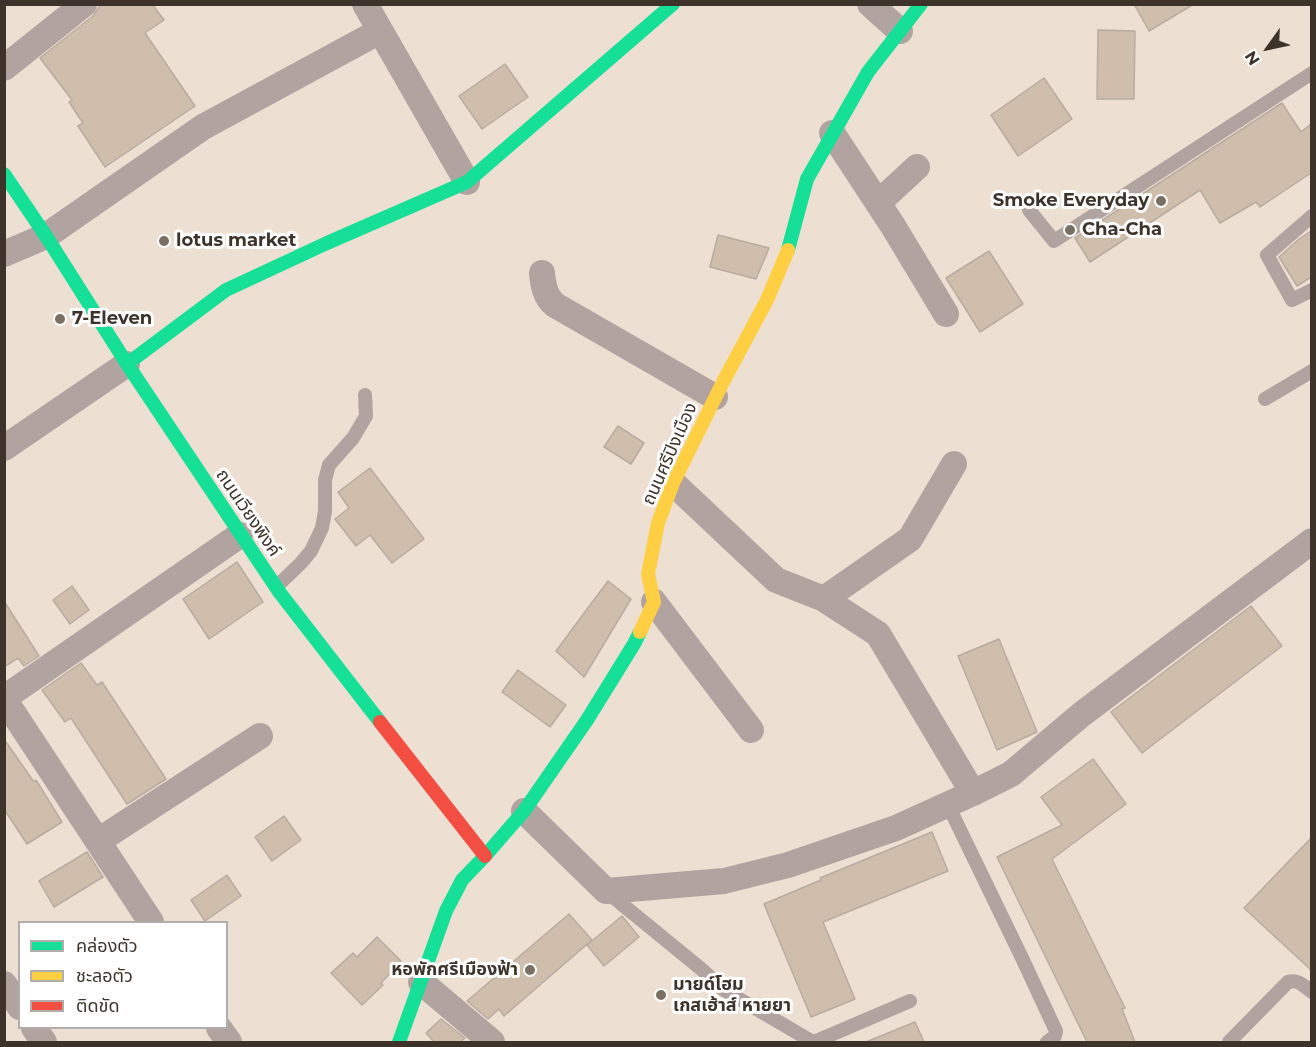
<!DOCTYPE html>
<html>
<head>
<meta charset="utf-8">
<style>
  body { margin:0 }
  #map { position:relative; width:1316px; height:1047px; overflow:hidden; background:#eddfd1; font-family:Montserrat,"Noto Sans Thai",sans-serif }
  canvas { display:block }
  .frame { position:absolute; inset:0; border:6px solid #3d332a; pointer-events:none }
  .legend { position:absolute; left:18px; top:921px; width:210px; height:108px; box-sizing:border-box; background:#fff; border:2px solid #b1adaa; margin:0; padding:8px 10px; list-style:none; font-size:18px; color:#3d332a }
  .legend li { display:flex; align-items:center; gap:12px; height:30px }
  .legend b { width:30px; border:2px solid #b1adaa }
  .north { position:absolute; left:1238px; top:18px; width:60px; height:60px; -webkit-text-stroke:4px #fff; paint-order:stroke; rotate:237deg; font-size:16px; font-weight:700; line-height:24px; text-align:center; color:#3d332a }
  .north::after { content:''; display:block; margin:auto; width:21px; height:27px; background:#3d332a; clip-path:polygon(50% 0,100% 100%,50% 72%,0 100%) }
</style>
</head>
<body>
<div id="map">
<canvas width="1316" height="1047"></canvas>
<div class="frame"></div>
<ul class="legend">
<li><b style="height:8px;background:#16e098"></b>คล่องตัว</li>
<li><b style="height:8px;background:#ffcf43"></b>ชะลอตัว</li>
<li><b style="height:8px;background:#f24e42"></b>ติดขัด</li>
</ul>
<div class="north">N</div>
</div>
<script>
const ctx = document.querySelector('canvas').getContext('2d');
ctx.lineJoin = 'round';
function fill(path, color) {
  ctx.fillStyle = color;
  ctx.fill(path, 'evenodd');
}
function strokePath(path, color, width, dash) {
  ctx.strokeStyle = color;
  ctx.lineWidth = width;
  ctx.lineCap = dash ? 'butt' : 'round';
  ctx.setLineDash(dash || []);
  ctx.stroke(path);
}
function label(font, color, halo, rows, align = 'center') {
  ctx.font = font + ' Montserrat,"Noto Sans Thai",sans-serif';
  ctx.lineWidth = 6;
  ctx.setLineDash([]);
  ctx.textBaseline = 'middle';
  ctx.strokeStyle = halo;
  ctx.fillStyle = color;
  for (const [text, x, y, turn = 0] of rows) {
    ctx.save();
    ctx.translate(x, y);
    ctx.rotate((+turn || 0) * Math.PI / 180);
    ctx.textAlign = isNaN(turn) ? turn : align;
    if (halo) ctx.strokeText(text, 0, 0);
    ctx.fillText(text, 0, 0);
    ctx.restore();
  }
}
const building = new Path2D(`
  M103 4H152L164 20 145 33 195 106 105 167 78 126 83 123 69 102 72 100 40 58 93 16 98 8Z
  M1134 4H1194L1149 31Z
  M1098 30 1135 31 1134 99H1097Z
  M505 64 528 97 482 129 459 96Z
  M1044 78 1072 119 1018 156 991 115Z
  M1282 103 1301 132 1311 124V173L1260 207 1256 202 1220 223 1200 190 1090 262 1075 238Z
  M1311 231V277L1297 286 1279 257 1299 239Z
  M718 235 769 248 756 279 710 267Z
  M989 251 1023 304 980 332 946 278Z
  M618 426 644 443 631 464 604 447Z
  M370 468 424 539 392 563 370 535 356 546 335 519 349 508 338 492Z
  M237 562 263 602 209 639 183 599Z
  M608 581 631 599 584 677 556 651Z
  M72 586 89 610 70 624 53 600Z
  M4 601 39 656 24 666 18 658 4 667Z
  M1251 606 1282 646 1142 753 1111 712Z
  M999 639 1037 732 997 750 958 656Z
  M81 663 97 685 102 682 166 779 127 804 71 718 65 722 42 690Z
  M518 670 566 705 550 727 502 692Z
  M4 739 34 782 36 780 62 822 27 844 4 809Z
  M1093 759 1126 804 1052 859 1125 1008 1122 1009 1135 1042H1087L997 857 1062 825 1041 797Z
  M284 816 301 840 272 861 255 837Z
  M932 832 948 871 823 922 855 999 811 1017 764 904 821 880 820 878Z
  M1311 838V970L1244 908Z
  M87 852 103 877 54 907 39 881Z
  M227 875 241 896 205 921 191 900Z
  M569 914 592 940 504 1016 499 1009 488 1019 467 1001Z
  M622 916 639 937 604 966 587 945Z
  M377 937 401 961 381 983 383 985 362 1005 331 973 353 953 357 957Z
  M441 1019 465 1038 460 1042H434L426 1033Z
  M915 1022 924 1042H866Z`);
const lane = new Path2D(`
  M1029 210 1054 241 1312 73
  M1312 216 1267 255 1292 300 1312 290
  M1265 399 1312 371
  M276 587 301 563 311 551 322 528 325 511V480L329 465 353 438 366 416 365 395
  M948 805 1023 960 1056 1031 1055 1036 1047 1042
  M607 892 700 968 724 990 813 1042
  M814 1042 910 1001
  M1229 1042 1288 982C1298 979 1304 986 1312 992`);
const street = new Path2D(`
  M365 4 467 182
  M870 4 900 31
  M4 68 84 4
  M832 133 893 226 946 314
  M878 203 917 167
  M4 254 46 236 203 127 380 31
  M542 273C543 285 545 297 555 305L715 397
  M4 448 127 364
  M673 483 776 580 824 599 878 634 973 793
  M824 599 910 539 954 464
  M654 602 751 730
  M4 698 240 535
  M4 699 151 922
  M524 811 606 891 724 881 788 865 896 828 973 793 1011 774 1082 714 1312 541
  M98 841 260 736
  M421 982 492 1042
  M4 984 20 1007
  M34 1028 44 1042
  M219 1028 229 1042`);
const fast = new Path2D(`
  M4 174 46 236 127 364 280 593 380 722
  M788 250 807 179 868 72 921 4
  M127 364 226 290 327 243 467 182 673 4
  M399 1042 446 911 462 880 485 856 524 811 587 720 634 644 640 632`);
const slow = new Path2D(`
  M640 632 654 602 648 574 658 523 673 483 723 382 767 300 788 250`);
const jam = new Path2D(`
  M380 722 485 856`);
const markers = [
  [1161,201,6,"#7b6f64"],
  [1070,230,6,"#7b6f64"],
  [164,241,6,"#7b6f64"],
  [60,319,6,"#7b6f64"],
  [530,970,6,"#7b6f64"],
  [661,995,6,"#7b6f64"]
];
const poiNames = [
  ["Smoke Everyday",1149,201,"right"],
  ["Cha-Cha",1082,230],
  ["lotus market",176,241],
  ["7-Eleven",72,319],
  ["หอพักศรีเมืองฟ้า",518,970,"right"],
  ["มายด์โฮม",673,985],
  ["เกสเฮ้าส์ หายยา",673,1006]
];
const streetNames = [
  ["ถนนศรีปิงเมือง",670,454,-66],
  ["ถนนเวียงพิงค์",248,513,56]
];
fill(building, '#d0bead');
strokePath(building, '#b7aca2', 1.5);
strokePath(lane, '#b1a3a0', 14);
strokePath(street, '#b1a3a0', 26);
strokePath(fast, '#16e098', 14);
strokePath(slow, '#ffcf43', 14);
strokePath(jam, '#f24e42', 14);
for (const [x, y, r, color] of markers) {
  const dot = new Path2D();
  dot.arc(x, y, r, 0, 2 * Math.PI);
  ctx.fillStyle = color;
  ctx.fill(dot);
  strokePath(dot, '#fff', 2);
}
label('bold 18px', '#3d332a', '#fff', poiNames, 'left');
label('18px', '#3d332a', '#fff', streetNames);
</script>
</body>
</html>
